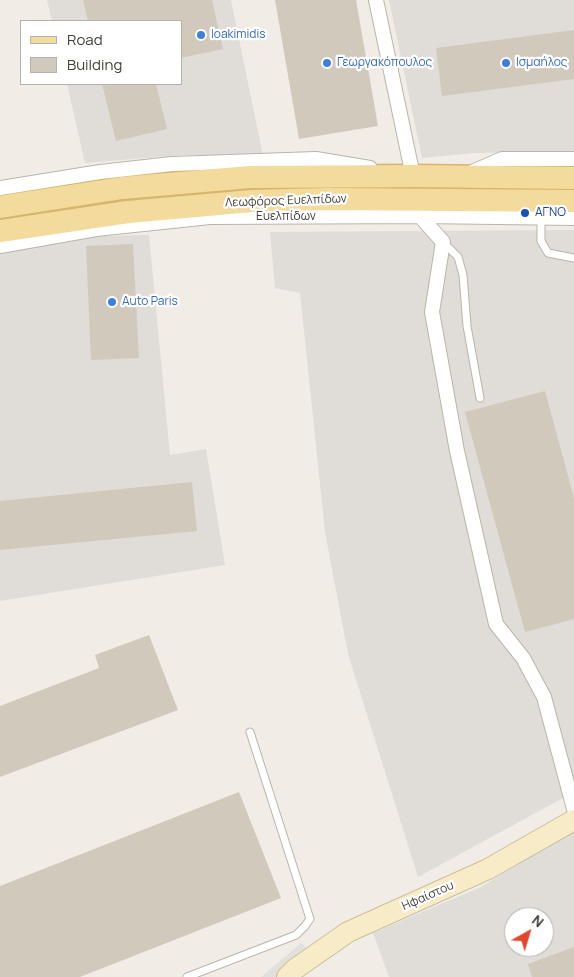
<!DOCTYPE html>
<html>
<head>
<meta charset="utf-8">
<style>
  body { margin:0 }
  #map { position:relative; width:574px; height:977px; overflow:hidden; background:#f1ede6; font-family:Manrope,sans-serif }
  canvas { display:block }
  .legend { position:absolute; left:20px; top:20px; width:162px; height:65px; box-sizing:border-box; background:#fff; border:1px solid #b4b2af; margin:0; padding:6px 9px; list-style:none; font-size:15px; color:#433e36 }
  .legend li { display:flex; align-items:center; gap:10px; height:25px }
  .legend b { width:25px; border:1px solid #b4b2af }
  .north { position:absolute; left:504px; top:907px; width:50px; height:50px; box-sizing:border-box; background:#fff; border:1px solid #b4b2af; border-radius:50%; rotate:39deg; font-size:14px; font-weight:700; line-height:20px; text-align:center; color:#433e36 }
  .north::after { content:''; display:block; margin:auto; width:18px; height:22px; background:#e2462b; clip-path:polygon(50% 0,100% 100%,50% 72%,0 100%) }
</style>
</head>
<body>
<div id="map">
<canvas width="574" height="977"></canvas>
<ul class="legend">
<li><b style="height:6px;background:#f3da9d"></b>Road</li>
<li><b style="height:14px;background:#d1c9bc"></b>Building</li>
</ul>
<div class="north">N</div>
</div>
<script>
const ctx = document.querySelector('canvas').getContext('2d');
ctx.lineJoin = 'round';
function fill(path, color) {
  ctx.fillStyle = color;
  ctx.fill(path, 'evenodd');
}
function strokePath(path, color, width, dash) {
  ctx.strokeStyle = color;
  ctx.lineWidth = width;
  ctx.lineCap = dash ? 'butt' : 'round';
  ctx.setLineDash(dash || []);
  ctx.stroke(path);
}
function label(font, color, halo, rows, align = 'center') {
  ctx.font = font + ' Manrope,sans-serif';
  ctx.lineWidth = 4.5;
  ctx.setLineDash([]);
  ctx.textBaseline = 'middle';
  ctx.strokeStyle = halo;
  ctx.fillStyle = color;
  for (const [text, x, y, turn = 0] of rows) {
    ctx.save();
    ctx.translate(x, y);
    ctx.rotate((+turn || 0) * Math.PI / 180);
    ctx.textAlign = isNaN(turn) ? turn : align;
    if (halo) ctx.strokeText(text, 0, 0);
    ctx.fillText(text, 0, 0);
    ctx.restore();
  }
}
const industrial = new Path2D(`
  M47 0H231L263 156 182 155 85 163 67 84H181V21H52Z
  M389 0H574V152L474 153 422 158Z
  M574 230V792L418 877 348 654 325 532 300 293 275 288 270 232Z
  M149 235 170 455 206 449 225 565 0 601V252L94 236Z
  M574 830V977H389L373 933 481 887ZM514 917H544V947H514Z`);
const parking = new Path2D(`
  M301 943 308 950 278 977H261Z`);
const building = new Path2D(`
  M83 0H212L223 49 181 58V21H88Z
  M275 0H356L378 126 299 139Z
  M574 30V79L442 96 436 48Z
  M102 84H156L167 129 116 141Z
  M133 244 139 358 91 360 86 246Z
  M545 391 574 498V619L525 632 465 412Z
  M192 482 197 531 0 550V501Z
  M149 635 178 710 0 777V706L99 668 95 655Z
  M239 792 281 898 80 977H0V886Z
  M574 947V977H532L528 964Z`);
const lane = new Path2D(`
  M541 217V241L548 253 574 258
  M443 242 458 257 463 275 467 326 480 398
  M187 977 296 935 305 926 310 919 250 732`);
const street = new Path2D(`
  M376 0 413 176 406 174
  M470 173 502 159H574
  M0 188 100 172 172 164 316 159 370 168
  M420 216 443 242 432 312 457 451 496 624 523 658 544 697 574 809
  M0 246 96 229 210 217 420 216 574 218`);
const secondary = new Path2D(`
  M287 977 295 969 348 932 488 869 574 820`);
const primary = new Path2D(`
  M0 207 122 188 250 177 413 176 574 178
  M0 231 128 212 252 201 328 199 574 201`);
const markers = [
  [201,35,5,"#3f7fe0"],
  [327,63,5,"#3f7fe0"],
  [506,63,5,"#3f7fe0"],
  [525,213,5,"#1a4fb4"],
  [112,302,5,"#3f7fe0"]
];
const shopNames = [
  ["Ioakimidis",211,35],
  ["Γεωργακόπουλος",337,63],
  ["Ισμαήλος",516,63],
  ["Auto Paris",122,302]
];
const streetNames = [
  ["Λεωφόρος Ευελπίδων",286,201,-2],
  ["Ευελπίδων",286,217],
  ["Ηφαίστου",428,896,-24]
];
const transitNames = [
  ["ΑΓΝΟ",535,213]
];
fill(industrial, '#e0dcd7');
fill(parking, '#e2e0dd');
fill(building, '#d1c9bc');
strokePath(lane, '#bbb5a9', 9);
strokePath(street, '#bbb5a9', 16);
strokePath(secondary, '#ccbf9a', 22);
strokePath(primary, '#d6b66f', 25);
strokePath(lane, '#fff', 7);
strokePath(street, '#fff', 14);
strokePath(secondary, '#f8ecc8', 20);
strokePath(primary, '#f3da9d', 22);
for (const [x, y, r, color] of markers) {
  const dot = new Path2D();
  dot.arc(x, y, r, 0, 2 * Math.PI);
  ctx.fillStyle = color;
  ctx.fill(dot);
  strokePath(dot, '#fff', 2);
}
label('12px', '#366cbe', '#fff', shopNames, 'left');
label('12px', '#433e36', '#fff', streetNames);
label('12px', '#164399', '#fff', transitNames, 'left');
</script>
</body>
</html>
